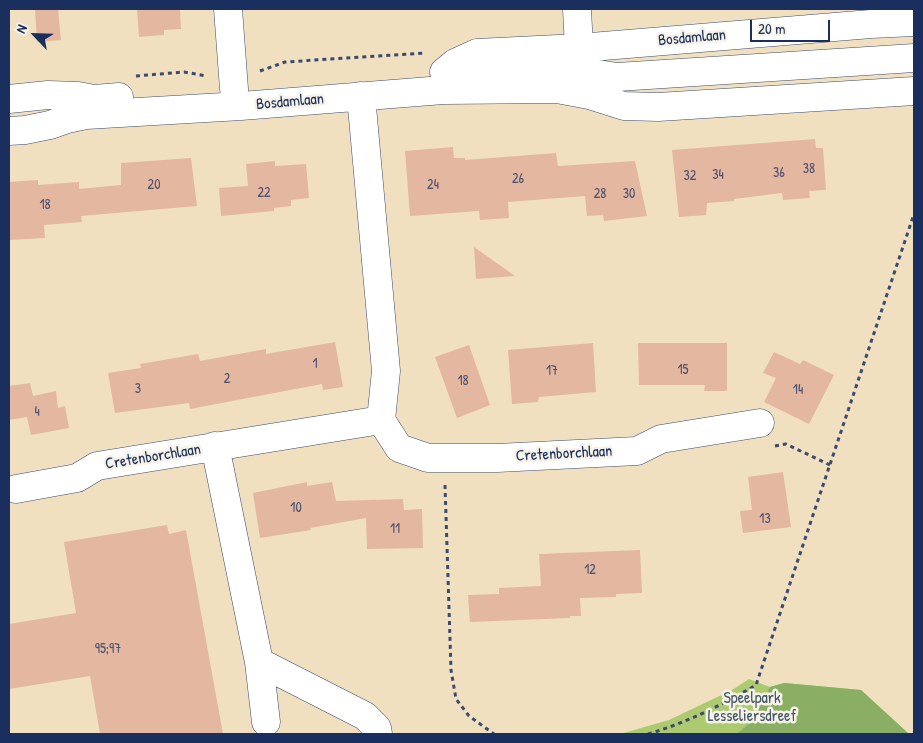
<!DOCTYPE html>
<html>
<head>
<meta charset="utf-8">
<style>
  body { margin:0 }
  #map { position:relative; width:923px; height:743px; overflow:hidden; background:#f0e0c0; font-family:"Patrick Hand",sans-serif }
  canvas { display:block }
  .frame { position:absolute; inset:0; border:10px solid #1b2f5e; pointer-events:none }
  .north { position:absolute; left:10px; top:10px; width:50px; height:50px; -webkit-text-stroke:4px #f7f3e8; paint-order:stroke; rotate:294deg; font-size:14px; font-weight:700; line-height:20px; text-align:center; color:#1b2f5e }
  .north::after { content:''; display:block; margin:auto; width:18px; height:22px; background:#1b2f5e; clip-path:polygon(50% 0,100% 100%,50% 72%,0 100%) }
  .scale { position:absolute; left:750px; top:20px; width:80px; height:22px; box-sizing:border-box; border:2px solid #1b2f5e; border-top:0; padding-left:6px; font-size:15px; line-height:18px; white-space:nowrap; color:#1b2f5e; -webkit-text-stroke:4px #f7f3e8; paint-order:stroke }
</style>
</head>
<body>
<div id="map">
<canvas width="923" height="743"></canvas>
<div class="frame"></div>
<div class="north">N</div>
<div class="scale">20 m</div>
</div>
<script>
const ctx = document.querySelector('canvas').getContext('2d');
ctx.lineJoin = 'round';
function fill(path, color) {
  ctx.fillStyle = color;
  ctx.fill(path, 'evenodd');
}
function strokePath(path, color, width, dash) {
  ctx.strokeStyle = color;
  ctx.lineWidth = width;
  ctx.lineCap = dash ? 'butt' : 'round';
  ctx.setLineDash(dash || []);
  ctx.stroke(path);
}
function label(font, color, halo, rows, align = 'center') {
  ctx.font = font + ' "Patrick Hand",sans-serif';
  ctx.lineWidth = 5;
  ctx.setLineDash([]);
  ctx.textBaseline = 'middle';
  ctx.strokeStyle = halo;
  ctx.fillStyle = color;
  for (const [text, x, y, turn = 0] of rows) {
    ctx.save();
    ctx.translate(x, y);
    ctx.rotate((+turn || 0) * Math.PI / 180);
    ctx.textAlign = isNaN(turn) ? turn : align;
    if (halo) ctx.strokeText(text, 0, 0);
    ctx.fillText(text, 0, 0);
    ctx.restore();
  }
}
const green = new Path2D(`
  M749 679 770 687 784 683 861 690 909 734H620L669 720 732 690Z`);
const forest = new Path2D(`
  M784 683 861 690 909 734H736L753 721 770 687Z`);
const building = new Path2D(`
  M35 9H58L61 40 37 42Z
  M137 9H180L181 29 164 30V35L139 37Z
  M815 139 816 148H823L826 190 809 191 810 198 783 200 782 193 734 199V201L707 203 706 215 679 217 672 150Z
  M453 147 454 158H465V160L556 153 558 166 635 161 647 216 604 221 603 215 587 216 585 196 508 202 509 218 480 220 479 211 410 216 405 151Z
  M191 158 197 206 81 216 82 222 44 225 45 238 9 240V182L38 180V185L79 182V189L121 185V163Z
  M275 161V166L306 164 309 198 291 200V206L274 208V211L221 216 219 188 248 186 246 164Z
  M474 247 515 276 476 279Z
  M335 342 343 387 323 390 322 384 190 409 189 403 115 413 108 373 141 368 140 364 198 354 200 361 266 349V354Z
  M593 343 596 392 539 397 538 402 512 404 508 350Z
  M638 343H727V391H704L705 385H639Z
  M469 345 490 405 457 418 435 357Z
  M774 352 800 364 803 360 834 375 809 424 764 402 776 378 763 373Z
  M30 383 33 396 56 391 58 408 65 406 69 428 31 435 27 417 9 420V386Z
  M783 472 791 527 743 533 740 511 752 510 748 477Z
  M307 482V486L332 482 336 501 403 499 404 510 422 509 423 548 367 549 366 518 310 528 311 530 260 538 253 493Z
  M167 525 169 534 186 530 223 734H100L90 676 9 689V624L76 613 64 542Z
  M640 550 642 593 616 594V597L580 598 581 616H570V618L470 622 468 595 499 594V588L541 586 539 554Z`);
const path = new Path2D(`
  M260 71 285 62 425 53
  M136 76 184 72 207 76
  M775 446 786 444 830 465
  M445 485 451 670 456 699 469 716 494 734
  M648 734C686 723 722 705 756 685L914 214`);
const minor = new Path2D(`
  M228 9 234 89
  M577 9 579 48
  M469 71 560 68 617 77
  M444 72 455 63 477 53 579 48 871 24 914 22
  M598 81 617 77 914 58
  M361 96 386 371 381 420 399 448 428 458H497L637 451 661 439 760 423
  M9 99 48 95 78 96 94 99 119 97
  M9 131 25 130 50 125 67 119 86 115 241 106 443 90 557 89 589 95 624 106 658 107 914 91
  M215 446 259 662 365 716 377 728 378 734
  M16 489 77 478 97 466 381 420
  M259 662 266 722`);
const numberNames = [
  ["38",809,169],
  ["36",779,173],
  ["34",718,175],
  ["32",690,176],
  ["26",518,179],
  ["20",154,185],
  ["24",433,185],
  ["22",264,193],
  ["28",600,194],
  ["30",629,194],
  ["18",45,205],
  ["1",315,364],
  ["15",683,370],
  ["17",552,371],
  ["2",227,379],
  ["18",463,381],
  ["3",138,389],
  ["14",798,390],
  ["4",37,412],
  ["10",296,508],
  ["13",765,519],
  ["11",395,529],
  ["12",590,570],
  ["95;97",108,649]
];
const streetNames = [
  ["Bosdamlaan",692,38,-5],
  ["Bosdamlaan",290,102,-5],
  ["Cretenborchlaan",564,454,-3],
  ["Cretenborchlaan",153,457,-9]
];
const parkNames = [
  ["Speelpark",752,699],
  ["Lesseliersdreef",752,717]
];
fill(green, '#adca71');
fill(forest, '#8aae63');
fill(building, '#e4b7a1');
strokePath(minor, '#3b4a6d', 29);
strokePath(path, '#3b4a6d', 3, [4, 4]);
strokePath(minor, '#fff', 28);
label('14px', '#4d516f', null, numberNames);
label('16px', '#1b2f5e', '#f7f3e8', streetNames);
label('16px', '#405663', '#f7f3e8', parkNames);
</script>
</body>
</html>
